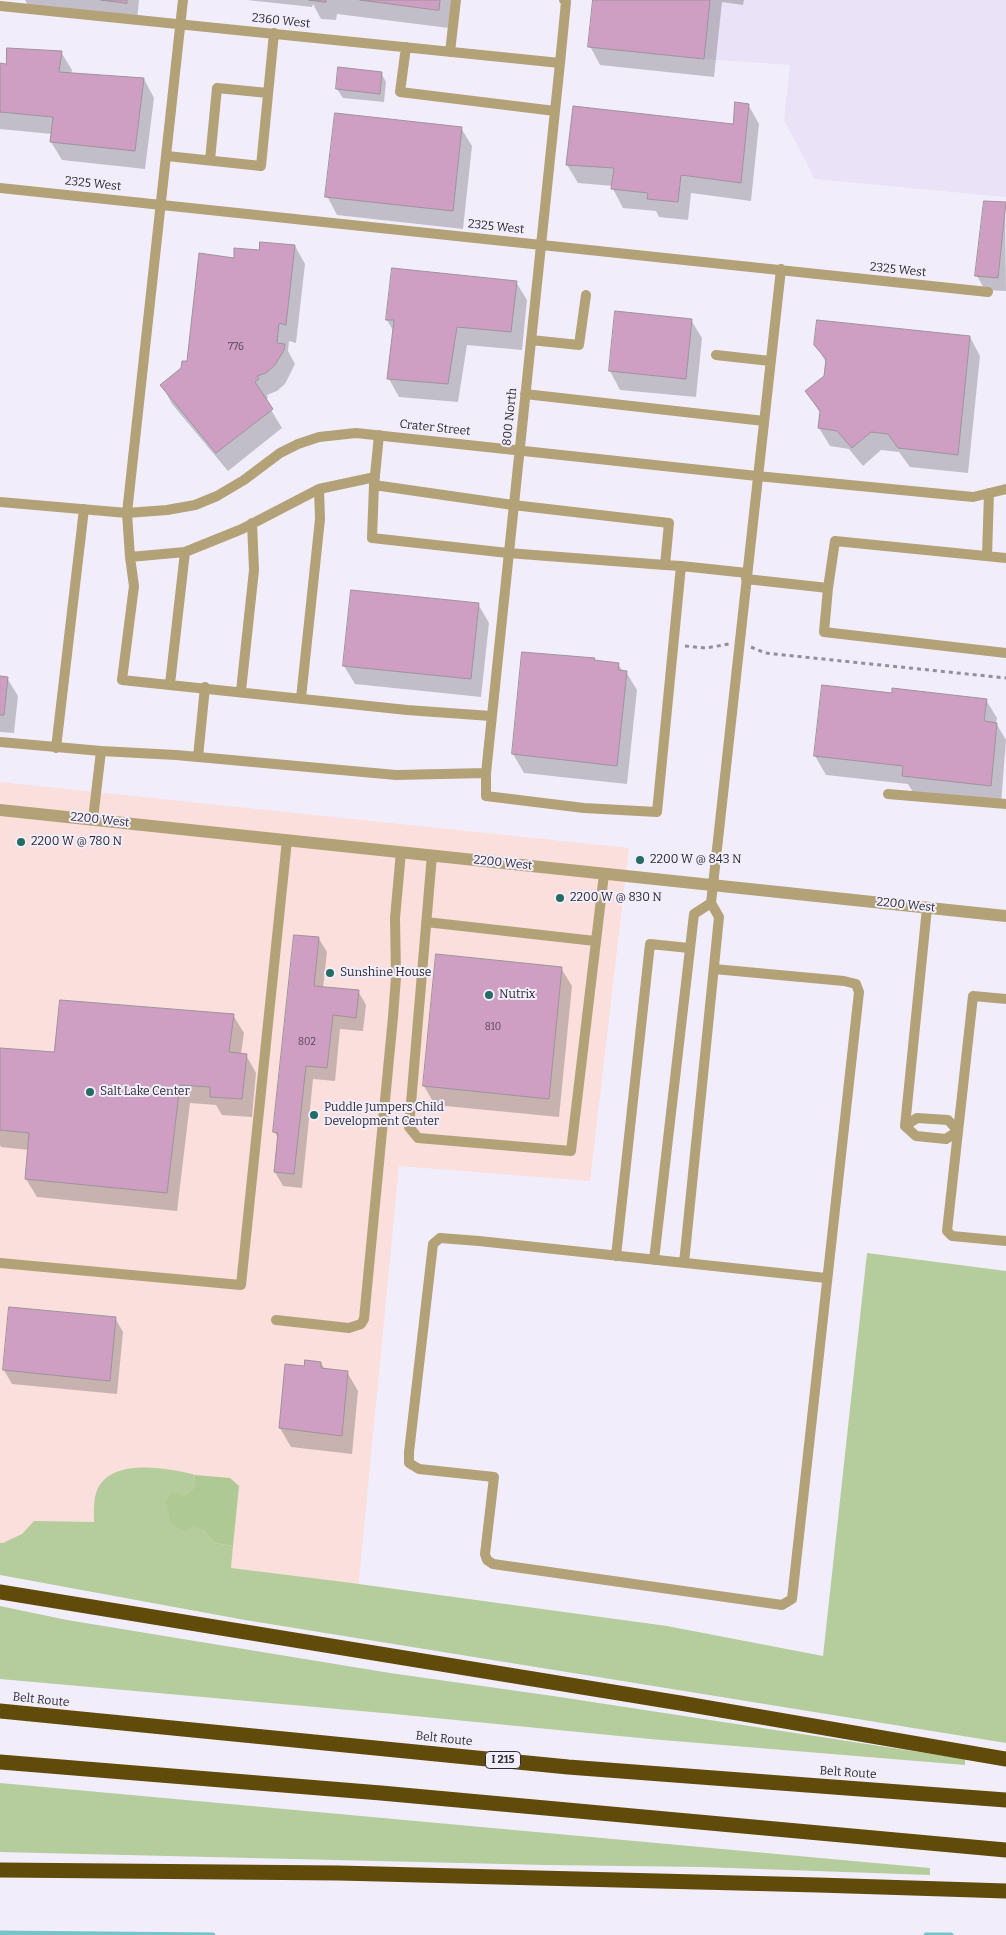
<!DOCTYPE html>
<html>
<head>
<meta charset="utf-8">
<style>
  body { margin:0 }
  canvas { display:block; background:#f2edfb }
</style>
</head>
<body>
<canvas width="1006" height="1935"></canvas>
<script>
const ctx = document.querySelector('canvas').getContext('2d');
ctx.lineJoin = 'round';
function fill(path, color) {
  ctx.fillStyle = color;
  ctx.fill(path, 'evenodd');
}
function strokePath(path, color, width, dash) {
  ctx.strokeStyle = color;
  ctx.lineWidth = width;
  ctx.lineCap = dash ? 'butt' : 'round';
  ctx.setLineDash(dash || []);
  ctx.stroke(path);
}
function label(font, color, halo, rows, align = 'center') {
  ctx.font = font + ' Bitter,serif';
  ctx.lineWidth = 4;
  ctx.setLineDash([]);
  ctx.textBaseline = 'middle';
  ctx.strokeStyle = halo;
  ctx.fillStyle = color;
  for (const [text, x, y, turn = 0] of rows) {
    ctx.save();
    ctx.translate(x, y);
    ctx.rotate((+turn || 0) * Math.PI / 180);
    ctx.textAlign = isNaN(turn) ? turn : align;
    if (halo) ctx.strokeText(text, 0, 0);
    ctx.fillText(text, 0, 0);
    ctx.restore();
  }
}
const built = new Path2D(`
  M710 0H1006V197L815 179 784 120 790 65 704 59Z`);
const industrial = new Path2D(`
  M0 782 629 848 590 1181 399 1166 355 1621 0 1547Z`);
const green = new Path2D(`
  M867 1253 1006 1271V1743L245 1620 0 1575V1543H3L22 1534 34 1521 94 1522C94 1511 93 1498 98 1488 114 1458 168 1468 195 1475L193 1489 184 1495 194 1525 204 1531 215 1543 233 1546 231 1568 344 1582 667 1626 823 1656Z
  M0 1606 67 1620 390 1673 553 1696 965 1759V1765L650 1739 394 1714 0 1679Z
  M0 1783 930 1868V1875L702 1867 545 1865 0 1852Z`);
const forest = new Path2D(`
  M195 1475 230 1478 239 1486 233 1546 215 1543 204 1531 194 1526 185 1532 170 1522 166 1502 172 1492 184 1495 193 1489Z`);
const shadow = new Path2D(`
  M25 0H139L137 21 30 9Z
  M247 0H452L449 28 337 14 336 20 321 19 313 4 312 7Z
  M595 0H744L743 5 722 2 714 77 600 65 590 46Z
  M61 52 72 70 71 74 144 79 154 98 145 169 62 160 51 142 52 134 0 129V64L7 65Z
  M381 73 386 82 384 102 343 98 337 89Z
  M749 106 759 124 751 201 691 193 688 220 659 217 656 211 623 208 613 189V186L578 183 567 165 735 125Z
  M461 128 472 146 463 229 337 215 327 196Z
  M1005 204 1006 291 985 290 977 276Z
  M295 246 305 264 296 343 289 341 288 351 295 364 285 384 277 391 267 395 268 398 265 400 282 428 228 471 172 404 162 385 188 363 235 259 260 252Z
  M516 282 527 300 522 350 467 345 458 402 399 397 389 379 394 332 387 320Z
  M616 312 691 320 702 338 696 397 620 390 610 371Z
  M970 337 980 356 968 473 910 467 899 452 881 450 863 466 849 449 830 446 819 428 821 414 807 392 826 377 827 364 815 344Z
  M478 604 489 623 481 697 355 684 344 666Z
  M524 653 594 659 595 661 618 664 623 671 626 672 637 690 627 784 524 773 513 754Z
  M0 677 7 678 18 696 14 733 0 732Z
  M823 686 893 694 986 700 997 718 996 723 1006 740 1001 804 914 794 908 784 826 775 815 756Z
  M319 939 327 952 323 988 358 991 366 1005 363 1031 340 1029 335 1081 313 1079 302 1188 283 1186 275 1172 278 1139 275 1132Z
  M437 955 561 968 572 986 559 1117 435 1105 424 1086Z
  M233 1015 244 1033 241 1054 246 1055 256 1073 252 1117 222 1115 216 1105 190 1103 177 1211 37 1197 26 1179 29 1150 1 1147 0 1145V1050L55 1053Z
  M10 1308 115 1318 123 1332 117 1394 12 1384 4 1370Z
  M321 1363 325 1370 347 1372 358 1391 352 1454 291 1447 280 1428 305 1367Z`);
const stream = new Path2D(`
  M0 1933 213 1935
  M926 1935H951`);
const building = new Path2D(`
  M101 0H127V3Z
  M309 0H326V2Z
  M360 0H440L439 10Z
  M593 0H710L704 59 588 47Z
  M7 48 62 51 59 72 144 78 135 151 50 142 53 117 0 112V63L6 64Z
  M338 67 382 72 380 94 336 89Z
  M735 102 749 104 741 183 681 175 678 202 647 199 648 193 611 189 614 168 566 165 573 106 733 124Z
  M335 113 462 127 453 211 325 197Z
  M984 201 1006 202 998 278 975 276Z
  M260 242 295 245 286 325 279 323 277 343 285 344 284 350 275 365 266 373 257 376 259 379 255 382 273 409 216 453 160 385 181 368 182 361H187L199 253 234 258V248L259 250Z
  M392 268 517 281 511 332 457 327 448 384 387 379 394 320H386Z
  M615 311 692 319 686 379 609 371Z
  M817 320 970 336 958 455 898 448 888 434 871 432 852 448 837 431 818 428 820 411 805 391 824 376 826 359 814 345Z
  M351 590 479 603 471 679 343 666Z
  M522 652 595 658 594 660 619 663 618 670 627 671 617 766 512 754Z
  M0 676 8 677 4 715H0Z
  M822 685 892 693V688L987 699 984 721 997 723 991 786 902 776 903 766 814 756Z
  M294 935 319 937 314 986 359 990 356 1018 333 1015 327 1068 306 1066 294 1174 274 1172 278 1133 273 1132Z
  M436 954 562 967 549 1099 423 1086Z
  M60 1000 234 1014 229 1052 247 1054 242 1099 210 1097V1087L180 1085 167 1193 25 1179 29 1133 0 1130V1048L54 1052Z
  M9 1307 116 1317 110 1381 3 1370Z
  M305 1360 321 1362V1368L348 1371 342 1436 279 1428 285 1364 304 1366Z`);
const path = new Path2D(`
  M685 646 706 648 729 644
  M751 647 765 653 1006 678`);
const service = new Path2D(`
  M183 0 127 513 130 557 185 552 242 529 319 489 375 477
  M0 6 560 63
  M406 47 400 92 555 111
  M450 52 456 0
  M167 156 261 166 274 33
  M210 160 217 88 268 93
  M0 188 988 292
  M531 340 579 345 586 295
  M716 355 770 361
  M525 394 764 421
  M379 435 374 485 513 505 669 523 665 565 681 566
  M374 485 372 538 508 553 665 565
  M0 502 127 513 167 510 195 505 217 496 244 480 280 453 298 444 319 437 356 433 757 476 973 497 1006 489
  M987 556 989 493
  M130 557 134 586 122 680 407 710 491 716
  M746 579 828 588 835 541 1006 558
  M828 588 824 632 1006 653
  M170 684 185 552
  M241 691 254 570 252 523
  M301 698 320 519 319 489
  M0 742 101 751 93 819
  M56 748 84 509
  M101 751 176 755 396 775 486 773V796L584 808 657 812 681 566 747 573
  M198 757 205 687
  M486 773 560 63 566 2 564 0
  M888 794 1006 804
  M432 855 409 1127 418 1138 571 1151 604 874
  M426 922 595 941
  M714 969 844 981 856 984 859 992 792 1599 782 1605 493 1564 487 1560 485 1554 494 1477 419 1469 409 1463V1452L433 1244 440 1238 479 1241 826 1278
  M1006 999 973 996 947 1231 952 1236 1006 1241
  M905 1126 927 908
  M905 1126 917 1118 948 1120 958 1131
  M905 1126 916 1136 946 1139 958 1131
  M616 1256 650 944 689 948
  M654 1260 694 914 711 903
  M0 1263 241 1285 287 840
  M684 1263 719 917 711 903 781 269
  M276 1320 349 1328 361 1324 364 1319 393 1017 396 977 395 918 401 852`);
const tertiary = new Path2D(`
  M0 810 1006 916`);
const motorway = new Path2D(`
  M0 1592 680 1703 1006 1759
  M0 1711 568 1767 1006 1800
  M0 1762 381 1793 1006 1850
  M0 1870 339 1873 818 1885 1006 1891`);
const markers = [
  [21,842,5,"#236b63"],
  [640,860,5,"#236b63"],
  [560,898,5,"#236b63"],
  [330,973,5,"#236b63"],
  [489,995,5,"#236b63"],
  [90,1092,5,"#236b63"],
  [314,1115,5,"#236b63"]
];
const numberNames = [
  ["776",236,347],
  ["810",493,1027],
  ["802",307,1042]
];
const shields = [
  [503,1760,35]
];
const shieldNames = [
  ["I 215",503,1760]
];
const streetNames = [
  ["2360 West",281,21,6],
  ["2325 West",93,184,6],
  ["2325 West",496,227,6],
  ["2325 West",898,270,6],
  ["800 North",510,417,-84],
  ["Crater Street",435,428,6],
  ["2200 West",100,820,6],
  ["2200 West",503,863,6],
  ["2200 West",906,905,6],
  ["Belt Route",41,1700,6],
  ["Belt Route",444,1739,6],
  ["Belt Route",848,1773,4]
];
const poiNames = [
  ["2200 W @ 780 N",31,842],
  ["2200 W @ 843 N",650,860],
  ["2200 W @ 830 N",570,898],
  ["Sunshine House",340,973],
  ["Nutrix",499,995],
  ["Salt Lake Center",100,1092],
  ["Puddle Jumpers Child",324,1108],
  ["Development Center",324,1122]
];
fill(built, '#eae2f7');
fill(industrial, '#fadfdc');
fill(green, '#b5cd9c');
fill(forest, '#afc995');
fill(shadow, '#0003');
strokePath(stream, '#77c4c8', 5);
fill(building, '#cf9ec3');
strokePath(building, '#9e939b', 1);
strokePath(path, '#928f98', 3, [4, 4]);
strokePath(service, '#b3a277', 10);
strokePath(tertiary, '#b3a277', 12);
strokePath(motorway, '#614b0a', 15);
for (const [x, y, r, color] of markers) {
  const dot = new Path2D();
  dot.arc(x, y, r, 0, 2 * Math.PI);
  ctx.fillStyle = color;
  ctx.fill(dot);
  strokePath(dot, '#f2edfb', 2);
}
label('10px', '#564856', null, numberNames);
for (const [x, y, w] of shields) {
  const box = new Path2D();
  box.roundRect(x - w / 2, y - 8.5, w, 17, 4);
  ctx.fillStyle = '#f2edfb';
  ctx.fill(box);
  strokePath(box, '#2e2c31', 1);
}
label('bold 11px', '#2e2c31', null, shieldNames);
label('12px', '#2e2c31', '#f2edfb', streetNames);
label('12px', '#2e2c31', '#f2edfb', poiNames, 'left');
</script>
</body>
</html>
